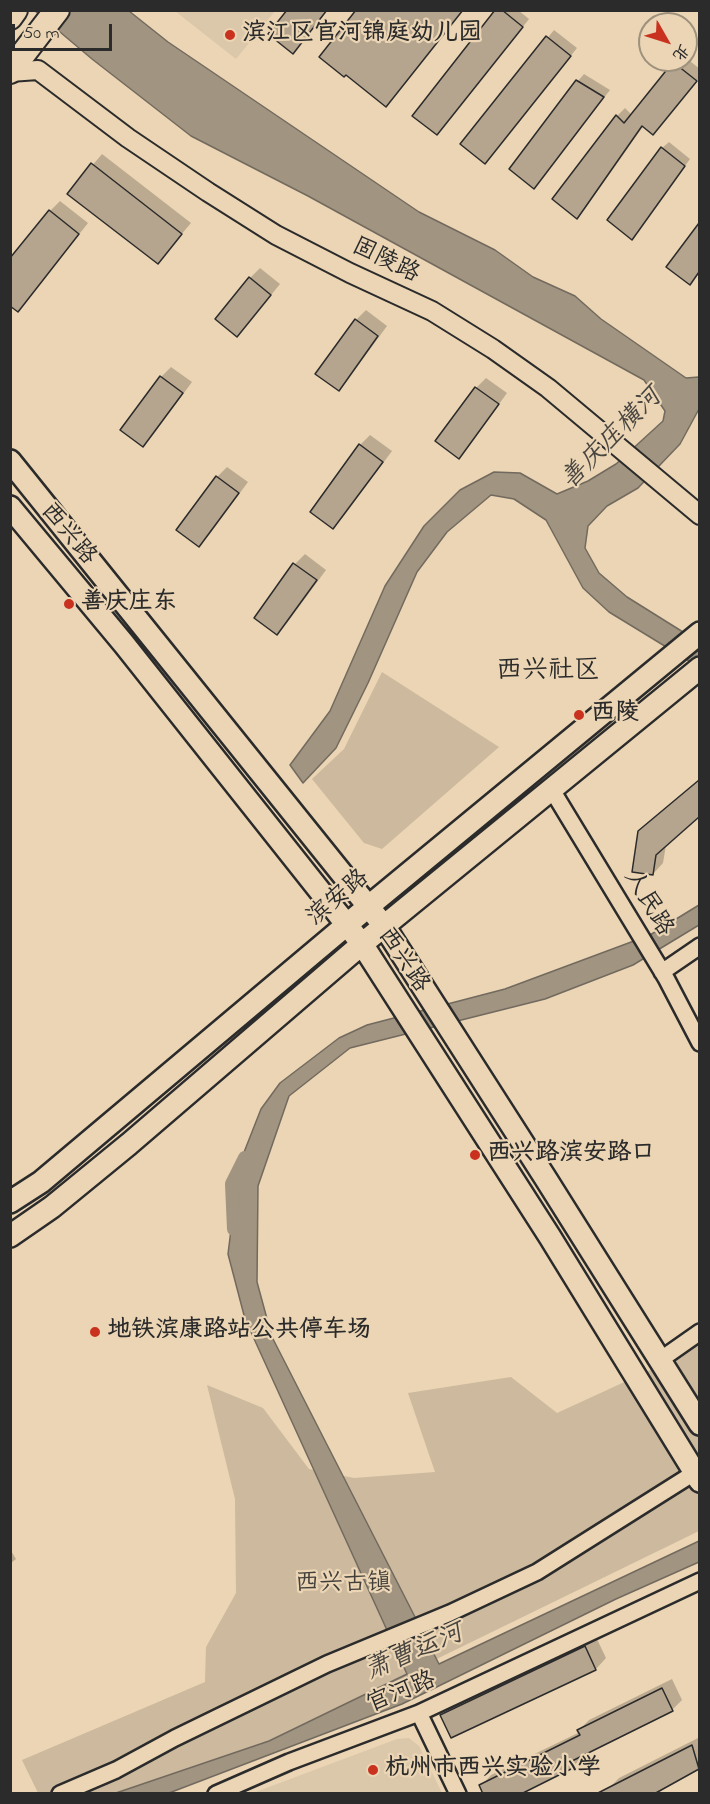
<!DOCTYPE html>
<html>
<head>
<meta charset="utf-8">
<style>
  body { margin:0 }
  #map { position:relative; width:710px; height:1804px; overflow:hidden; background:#ebd5b4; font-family:"Indie Flower","LXGW WenKai TC",sans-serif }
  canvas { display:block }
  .frame { position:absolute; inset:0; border:12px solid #2b2b2b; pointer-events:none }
  .north { position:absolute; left:638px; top:12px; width:60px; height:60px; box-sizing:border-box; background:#ebd5b4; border:2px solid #9e917d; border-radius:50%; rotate:129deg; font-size:16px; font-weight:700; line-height:24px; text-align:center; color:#2b2b2b }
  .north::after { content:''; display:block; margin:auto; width:21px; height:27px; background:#c8321e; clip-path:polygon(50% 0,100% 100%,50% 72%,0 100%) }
  .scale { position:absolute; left:12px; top:24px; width:100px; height:27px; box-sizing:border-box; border:3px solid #2b2b2b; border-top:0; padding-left:8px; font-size:18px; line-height:21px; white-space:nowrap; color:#2b2b2b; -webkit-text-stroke:4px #ebd5b4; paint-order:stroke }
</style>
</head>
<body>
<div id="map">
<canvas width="710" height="1804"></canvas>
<div class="frame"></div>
<div class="north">北</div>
<div class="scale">50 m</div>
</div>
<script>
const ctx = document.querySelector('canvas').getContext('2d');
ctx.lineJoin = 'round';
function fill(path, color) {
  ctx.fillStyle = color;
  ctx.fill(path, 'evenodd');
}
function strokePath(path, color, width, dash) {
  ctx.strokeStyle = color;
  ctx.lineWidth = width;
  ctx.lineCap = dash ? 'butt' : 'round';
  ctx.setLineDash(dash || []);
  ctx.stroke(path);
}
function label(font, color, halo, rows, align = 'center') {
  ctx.font = font + ' "Indie Flower","LXGW WenKai TC",sans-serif';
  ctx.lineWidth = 4.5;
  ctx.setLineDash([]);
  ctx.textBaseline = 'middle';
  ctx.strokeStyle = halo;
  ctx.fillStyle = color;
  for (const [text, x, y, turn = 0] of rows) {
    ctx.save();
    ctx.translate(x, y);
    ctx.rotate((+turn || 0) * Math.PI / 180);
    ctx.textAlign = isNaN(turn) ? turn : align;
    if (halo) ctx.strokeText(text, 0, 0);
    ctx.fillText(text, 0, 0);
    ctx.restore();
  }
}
const built = new Path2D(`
  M175 11H275L236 59Z
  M409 1738 419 1746 442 1793H253L397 1739Z`);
const green = new Path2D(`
  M382 672 499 747 382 849 364 843 312 779 344 749Z
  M699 1342V1531L162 1793H38L22 1760 205 1682 206 1647 236 1593 235 1499 207 1385 263 1408 309 1469 354 1478 435 1472 408 1393 511 1377 557 1413 681 1356Z`);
const water = new Path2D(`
  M35 11H129L168 42 419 212 495 250 533 277 575 296 601 319 686 378 699 377V409L680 444 638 488 607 506 588 526 585 548 599 573 627 597 699 642V667L609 612 583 588 546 520 514 499 491 495 447 532 417 572 368 683 336 748 303 783 290 765 330 711 385 586 424 526 460 490 494 472 520 473 557 494 588 481 616 464 663 421 665 411 644 380 308 196 191 136 92 59Z
  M699 905V925L633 965 545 999 350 1048 289 1096 258 1186 257 1282 272 1337 439 1664 699 1541V1562L616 1599 402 1704 169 1793 113 1794 269 1741 407 1674 245 1319 228 1254 239 1165 261 1109 280 1083 339 1038 367 1025 505 989 650 935Z`);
const shadow = new Path2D(`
  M497 10H518L529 19 444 127Z
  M554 30 577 48 491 156 462 144Z
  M686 58 700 69V77L661 125H644L585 209 577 217 554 199 617 116 625 108 632 115 674 63 676 60H686Z
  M584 74 610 90 540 180 578 81Z
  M669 142 690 159 638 231 662 148Z
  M102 154 191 223 158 262 69 193Z
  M60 201 88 223 28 299 50 211Z
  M700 225V273L689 283 668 266Z
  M260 268 280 284 247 325 250 278Z
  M366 310 387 326 348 379 338 389 356 320Z
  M171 367 192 382 153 435 143 445 161 377Z
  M486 378 507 393 469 446 458 457 476 388Z
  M370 435 392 451 343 517 333 527 360 445Z
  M227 467 248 482 209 535 199 545 217 477Z
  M305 554 326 570 287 623 277 633 256 617 295 564Z
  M700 780V815L666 845 663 863 653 874 639 832Z
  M10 1549 16 1559 10 1564Z
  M596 1637 606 1658 596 1669 452 1736 442 1715 452 1705Z
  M672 1679 682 1700 672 1710 583 1754 584 1755 574 1766 481 1786 491 1775 580 1732 579 1730 589 1720Z
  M700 1737V1768L651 1794H595L611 1786 619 1778Z`);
const canal = new Path2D(`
  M234 1229 232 1184 245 1158`);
const building = new Path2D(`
  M287 10H327L293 54 268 34Z
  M356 10H463L386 107 346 75 344 77 319 57Z
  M495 10H502L523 27 437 135 412 116Z
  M546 36 571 56 485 164 460 144Z
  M673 62 697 81 653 135 642 126 577 219 552 199 616 115 624 123Z
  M576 80 604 97 534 189 509 169Z
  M661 147 685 166 632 240 607 220Z
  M91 163 182 234 158 264 67 194Z
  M49 210 79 234 18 312 10 306V258Z
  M699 223V272L690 285 666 267Z
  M249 277 271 295 237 337 215 319Z
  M355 319 378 336 339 391 315 374Z
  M160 376 183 393 143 447 120 430Z
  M475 387 499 404 459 459 435 441Z
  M359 444 383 462 333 529 310 512Z
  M216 476 239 493 199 547 176 530Z
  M293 563 317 580 277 635 254 618Z
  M699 780V817L656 855 653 875 632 872 638 831Z
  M585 1646 596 1670 451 1738 440 1715Z
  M662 1688 673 1711 572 1761 575 1767 521 1794H483L479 1785 580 1735 577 1730Z
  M692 1745 699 1769 654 1794H596Z`);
const minor = new Path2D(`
  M552 790 666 978 700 1043
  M662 972 700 946
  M660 1360 700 1332
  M419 1713 458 1794
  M60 1794 116 1770 175 1738 327 1664 450 1613 537 1572 694 1473
  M216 1794 289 1762 419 1713 700 1581`);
const tertiary = new Path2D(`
  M10 72 38 70 128 138 208 192 276 235 350 273 432 311 493 349 548 388 700 515`);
const secondary = new Path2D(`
  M10 461 384 926 546 1179 700 1424
  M10 507 124 644 362 944 550 1237 700 1481
  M10 1202 41 1182 369 906 700 633
  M10 1236 52 1207 129 1144 362 944 700 668`);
const primary = new Path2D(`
  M10 17 15 10
  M10 71 57 10`);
const markers = [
  [230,35,6,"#c8321e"],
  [69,604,6,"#c8321e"],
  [579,715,6,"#c8321e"],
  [475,1155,6,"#c8321e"],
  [95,1332,6,"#c8321e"],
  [373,1770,6,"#c8321e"]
];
const poiNames = [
  ["滨江区官河锦庭幼儿园",242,35],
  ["善庆庄东",81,604],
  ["西陵",591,715],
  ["西兴路滨安路口",487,1155],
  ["地铁滨康路站公共停车场",107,1332],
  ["杭州市西兴实验小学",385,1770]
];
const streetNames = [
  ["固陵路",385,262,26],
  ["西兴路",67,535,50],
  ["滨安路",339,899,-40],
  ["人民路",647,904,59],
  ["西兴路",402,961,56],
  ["官河路",402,1694,-22]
];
const parkNames = [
  ["西兴古镇",343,1585]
];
const waterNames = [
  ["善庆庄横河",613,440,-45],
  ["萧曹运河",415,1654,-23]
];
const neighbourhoodNames = [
  ["西兴社区",548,673]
];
fill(built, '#dbc7a9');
fill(green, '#ccb99e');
fill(water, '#a19480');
strokePath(water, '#726a5e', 1.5);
fill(shadow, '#0003');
strokePath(canal, '#a19480', 14);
fill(building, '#b6a58e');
strokePath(building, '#2b2b2b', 1.5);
strokePath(minor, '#2b2b2b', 20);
strokePath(tertiary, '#2b2b2b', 22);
strokePath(secondary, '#2b2b2b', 26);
strokePath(primary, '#2b2b2b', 28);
strokePath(minor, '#ebd5b4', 15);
strokePath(tertiary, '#ebd5b4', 18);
strokePath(secondary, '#ebd5b4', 21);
strokePath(primary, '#ebd5b4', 24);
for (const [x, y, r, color] of markers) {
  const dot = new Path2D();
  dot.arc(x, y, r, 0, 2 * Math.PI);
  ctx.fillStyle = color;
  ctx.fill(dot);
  strokePath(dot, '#ebd5b4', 2);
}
label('bold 24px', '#2b2b2b', '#ebd5b4', poiNames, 'left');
label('24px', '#2b2b2b', '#ebd5b4', streetNames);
label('24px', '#43403c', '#ebd5b4', parkNames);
label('italic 26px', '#484540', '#ebd5b4', waterNames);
label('26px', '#2b2b2b', '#ebd5b4', neighbourhoodNames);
</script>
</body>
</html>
